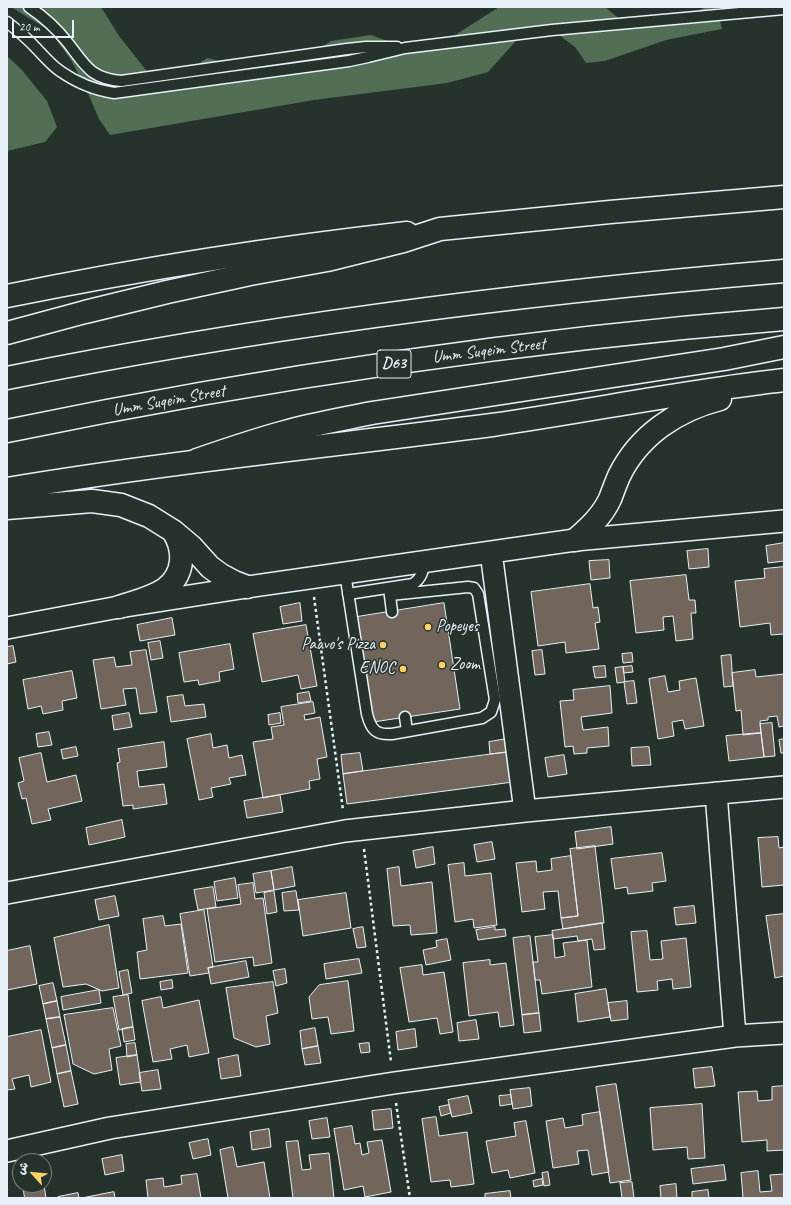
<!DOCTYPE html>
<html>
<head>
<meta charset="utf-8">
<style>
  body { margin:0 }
  #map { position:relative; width:791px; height:1205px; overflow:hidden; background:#26332d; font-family:Caveat,"Playpen Sans Arabic",sans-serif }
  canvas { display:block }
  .frame { position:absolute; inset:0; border:8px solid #e8f1f8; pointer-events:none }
  .north { position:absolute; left:12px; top:1153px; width:40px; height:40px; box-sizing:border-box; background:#26332d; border:1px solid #747f7e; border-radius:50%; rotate:297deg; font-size:11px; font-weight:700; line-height:16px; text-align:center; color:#e8f1f8 }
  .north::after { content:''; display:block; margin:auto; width:14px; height:18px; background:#ffd166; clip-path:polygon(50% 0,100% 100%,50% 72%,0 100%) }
  .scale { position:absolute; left:12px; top:20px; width:62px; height:18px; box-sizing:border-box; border:2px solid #e8f1f8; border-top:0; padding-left:5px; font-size:12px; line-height:14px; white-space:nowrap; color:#e8f1f8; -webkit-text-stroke:3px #26332d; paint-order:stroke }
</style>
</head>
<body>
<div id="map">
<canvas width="791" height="1205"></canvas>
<div class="frame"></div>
<div class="north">ش</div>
<div class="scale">20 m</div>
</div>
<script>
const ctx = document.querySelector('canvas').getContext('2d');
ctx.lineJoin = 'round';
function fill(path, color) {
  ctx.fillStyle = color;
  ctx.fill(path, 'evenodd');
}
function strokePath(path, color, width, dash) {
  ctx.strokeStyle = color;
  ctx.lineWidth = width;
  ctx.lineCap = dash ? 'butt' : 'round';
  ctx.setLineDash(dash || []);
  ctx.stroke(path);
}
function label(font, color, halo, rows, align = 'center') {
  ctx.font = font + ' Caveat,sans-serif';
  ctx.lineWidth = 3;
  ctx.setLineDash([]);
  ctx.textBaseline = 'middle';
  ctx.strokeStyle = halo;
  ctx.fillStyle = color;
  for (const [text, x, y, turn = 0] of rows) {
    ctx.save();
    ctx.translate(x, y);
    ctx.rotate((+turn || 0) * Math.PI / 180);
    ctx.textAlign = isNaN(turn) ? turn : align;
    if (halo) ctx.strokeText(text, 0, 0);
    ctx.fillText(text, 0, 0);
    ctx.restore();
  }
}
const green = new Path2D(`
  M11 7H101L119 36 157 84 181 76 207 58 257 70 293 67 331 41 371 35 410 49 452 37 499 7H605L629 27 674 22 706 7H716L722 29 666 40 605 61 586 63 575 47 551 29 523 33 488 72 447 83 314 100 110 135 99 119 88 93 71 60 50 31Z
  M7 56 22 70 47 101 57 127 45 142 7 151Z`);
const building = new Path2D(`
  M784 543V561L768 563 766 546Z
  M708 549 709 567 689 569 687 551Z
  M609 560 610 578 591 580 589 561Z
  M784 567V634L771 635 770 623 740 627 735 581 765 578 764 569Z
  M686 575 689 600H695L696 613H691L693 639 676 641 673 616 663 617 664 630 636 633 630 581Z
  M590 584 593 608 598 607 600 622 595 623 599 649 566 653 565 642 538 646 531 592Z
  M300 603 302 621 283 624 280 607Z
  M444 603 460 709 373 722 357 617Z
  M172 618 175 635 140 641 137 625Z
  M306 625 317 686 301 689 298 675 262 682 253 634Z
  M160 641 163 658 151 660 148 643Z
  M230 644 234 669 219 672 220 681 199 685 198 680 184 682 179 653Z
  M13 646 16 662 7 664V647Z
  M146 650 157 712 140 714 136 688 123 689 126 705 101 709 93 660 114 657 116 667 132 665 130 652Z
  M542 650 545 674 535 675 532 651Z
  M632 653 633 662 623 663 622 654Z
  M731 655 733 686 724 687 721 656Z
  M605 666 606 677 595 678 593 667Z
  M632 666 633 672 624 673 623 667Z
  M623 667 625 682 617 683 615 668Z
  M755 670 756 677 784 674V726L779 727 777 716 768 717V720L760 721 761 733 743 735 741 710 736 711 732 673Z
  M72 671 77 698 62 701 63 710 43 714 41 706 28 709 23 680Z
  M665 676 668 692 680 690 679 681 696 678 704 726 685 729 683 720 672 722 674 736 658 739 649 679Z
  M634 681 637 703 627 704 624 682Z
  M610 686 612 713 581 717 583 730 608 727 609 746 587 748V753L574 754 573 746 565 747 560 701 574 700 573 690Z
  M309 692 311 701 298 703 297 694Z
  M183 695 185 706 204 704 206 717 171 722 167 697Z
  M313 702 315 713 304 715 305 720 320 717 327 757 317 759 320 779 309 781 310 789 263 798 253 742 273 739 271 727 284 725 281 707Z
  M129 713 132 727 114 730 112 716Z
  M280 713 281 723 269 725 268 715Z
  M772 723 775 756 764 757 760 724Z
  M49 732 52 745 38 747 36 734Z
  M761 733 764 757 729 761 726 736Z
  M211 734 213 748 227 745 229 758 242 755 246 775 229 778 231 784 211 788 213 797 199 800 187 739Z
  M507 739 509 752 490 754 489 742Z
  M784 739V753H781L779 740Z
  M164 742 167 767 137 771 139 787 164 784 167 804 133 809V805L123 806 117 763 120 762 118 749Z
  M76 747 78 756 63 759 61 750Z
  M649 747 651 765 632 766 631 748Z
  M509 752 513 782 347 804 343 774Z
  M41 753 47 782 76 775 82 801 48 809 51 820 32 824 26 798 22 799 18 783 24 781 19 758Z
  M360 753 363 771 343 774 341 755Z
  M564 755 567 774 548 777 545 758Z
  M280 795 283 812 247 818 244 801Z
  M122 820 125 837 89 845 86 828Z
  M611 827 613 844 577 849 575 832Z
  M778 837 779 848 784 847V885L762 887 758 838Z
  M492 842 495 859 477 862 474 845Z
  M595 846 604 923 563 929 561 918 578 916 570 849Z
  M433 847 435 864 416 868 413 851Z
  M662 853 666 881 652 883 653 891 628 894 627 887 615 889 611 859Z
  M571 856 578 916 561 918 558 891 543 892 545 909 522 912 516 863 536 861 537 872 552 870 551 859Z
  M464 863 465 876 491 873 497 925 474 928 473 919 455 922 448 865Z
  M292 867 295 886 274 890 271 871Z
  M399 867 401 886 432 882 437 933 411 935 410 925 393 926 387 869Z
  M271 871 274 890 256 893 253 874Z
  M235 878 238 898 217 901 214 882Z
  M253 883 255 899 263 898 272 963 254 966 253 957 215 962 207 909 241 904 238 885Z
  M213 887 216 907 198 910 194 890Z
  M274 891 277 912 267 914 264 893Z
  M296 891 299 910 284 911 282 893Z
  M346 893 351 928 303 936 298 900Z
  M115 896 119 916 99 920 95 900Z
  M694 906 696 923 676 925 674 908Z
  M204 910 213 967 208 968 209 973 190 976 180 914Z
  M784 914V976L775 978 766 916Z
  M163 916 165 926 181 924 188 973 140 979 137 952 147 950 143 919Z
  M602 923 605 949 594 950 592 939 578 941 577 936 553 939 552 931Z
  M109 925 119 988 102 991 86 984 63 987 54 938Z
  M363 927 366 947 357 948 353 929Z
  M495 927V930L505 929 506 936 478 940 476 930Z
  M647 931 650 960 663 959 661 941 686 938 691 987 673 989 672 979 657 981 658 990 637 992 631 932Z
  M553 935 555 958 565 956 563 943 587 940 592 987 542 994 540 980H535L533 962H538L535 937Z
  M530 936 539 1013 522 1015 513 938Z
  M447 939 451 960 426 965 423 950 437 947 436 941Z
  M30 946 37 984 7 990V951Z
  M359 959 362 973 326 979 324 964Z
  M490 960V965L506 963 514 1025 500 1027 498 1012 469 1016 463 963Z
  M246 961 249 977 211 984 208 968Z
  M422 965 423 975 444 972 453 1032 440 1034 437 1018 409 1022 400 968Z
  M285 969 287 983 276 986 273 971Z
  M128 970 132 993 123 995 119 972Z
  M172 980 173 988 161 990 160 982Z
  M348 981 354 1031 331 1034 328 1017 312 1019 309 997 319 985Z
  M273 982 278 1013 266 1016 270 1044 256 1047 234 1038 226 988Z
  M53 983 57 1001 43 1004 39 986Z
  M606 989 610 1017 578 1022 575 994Z
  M99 990 101 1003 63 1010 61 997Z
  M128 995 133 1027 119 1030 113 997Z
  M161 997 163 1008 199 1000 209 1053 189 1057 187 1045 170 1049 172 1059 153 1062 142 1001Z
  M57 1001 60 1017 46 1019 43 1004Z
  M627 1001 628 1019 611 1021 608 1003Z
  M113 1008 121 1046 109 1049 112 1070 94 1074 73 1064 64 1015Z
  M539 1013 541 1031 524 1033 522 1015Z
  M60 1017 66 1045 52 1048 46 1019Z
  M476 1020 479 1039 459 1041 457 1023Z
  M133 1027 135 1040 124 1042 122 1029Z
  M315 1028 318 1046 302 1049 300 1031Z
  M415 1029 417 1047 398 1050 396 1032Z
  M41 1030 51 1082 31 1087 29 1075 12 1079 15 1089 7 1090V1037Z
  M135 1043 137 1055 127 1057 126 1044Z
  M369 1043 370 1052 361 1053 359 1044Z
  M66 1045 71 1071 57 1074 52 1048Z
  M318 1046 321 1063 305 1065 302 1049Z
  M137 1055 141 1082 120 1085 116 1058Z
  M238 1055 241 1076 221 1079 218 1059Z
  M712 1067 715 1086 695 1088 693 1069Z
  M158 1070 161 1089 142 1091 139 1073Z
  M71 1071 78 1104 64 1107 57 1074Z
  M616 1084 631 1180 610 1183 596 1087Z
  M784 1086V1150L767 1151V1140L742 1142 738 1092 757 1091 758 1101 772 1100V1087Z
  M530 1088 532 1106 513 1109 510 1090Z
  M511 1095 512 1104 500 1106 499 1096Z
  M468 1096 472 1113 452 1117 448 1100Z
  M702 1104 705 1158 688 1159 687 1147 653 1150 650 1108Z
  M449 1105 451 1113 441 1116 439 1107Z
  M391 1109 393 1128 374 1130 372 1111Z
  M600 1112 609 1172 592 1175 588 1150 577 1151 579 1164 553 1168 546 1121 563 1118 565 1128 583 1125 582 1115Z
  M436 1117 439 1136 467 1132 474 1184 451 1187 450 1180 431 1182 422 1119Z
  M327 1118 330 1137 312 1139 309 1121Z
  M526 1121 535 1173 510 1178 508 1170 492 1173 486 1141 516 1136 514 1123Z
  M352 1126 355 1144 360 1143 362 1155 369 1153 367 1142 382 1140 391 1192 365 1197 363 1186 344 1190 334 1129Z
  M269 1129 271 1147 252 1150 250 1132Z
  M208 1139 211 1155 193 1159 189 1143Z
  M298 1141 302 1170 311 1169 309 1155 329 1153 334 1198H293L286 1142Z
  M233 1147 237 1167 264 1162 270 1198H228L220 1150Z
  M122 1155 124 1171 105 1175 102 1159Z
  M724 1165 726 1180 693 1184 691 1169Z
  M758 1171 760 1192 772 1191 770 1175 784 1174V1198H743L741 1173Z
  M548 1172 550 1185 544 1186 542 1173Z
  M197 1174 201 1198H148L146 1180 163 1178 164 1187 182 1184 181 1176Z
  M542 1179 543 1185 534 1187 533 1181Z
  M632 1182 634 1198H622L620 1183Z
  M676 1184 677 1198H661L660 1186Z
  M23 1185H44L46 1198H25Z
  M708 1190 709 1198H692V1192Z
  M510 1191 511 1198H485V1194Z
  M114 1192 115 1198H82Z
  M78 1193 79 1198H58V1197Z`);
const path = new Path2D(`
  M314 597 343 810
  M364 849 391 1062
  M396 1103 410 1198`);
const lane = new Path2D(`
  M29 7C44 17 57 29 68 43 86 66 90 78 121 81L347 49 366 47H397
  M7 22C17 30 27 38 35 47 43 55 51 65 60 71 77 83 94 90 114 93L349 61 368 57 405 48 552 30 784 9
  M345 573 367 714C371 730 376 735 392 734L482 718 491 712 495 700 478 594 474 588 468 587 390 595
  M389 588 392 612
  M348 594 413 584C422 578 423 571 424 562
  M405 717 407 731`);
const street = new Path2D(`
  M491 552 525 811
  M7 628 119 607 247 587 575 540 784 521
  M716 793 735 1036
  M7 893 345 831 525 811 784 787
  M7 1151 110 1128 394 1083 735 1036 784 1033`);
const secondary = new Path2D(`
  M7 296C140 269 273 248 407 233
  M7 489C168 462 330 446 492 425 589 411 686 391 784 380
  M7 508 92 501 121 505 149 516 173 531 192 547 210 567 221 575 234 582 247 587
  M575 540C589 528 602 516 610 499 613 491 616 483 619 476 639 435 677 410 720 399
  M119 607C134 602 152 598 165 589 185 574 185 550 173 531`);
const primary = new Path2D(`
  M7 333 85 312 167 292 250 274 327 260 403 241 440 229 610 212 784 197
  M7 378C264 326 523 293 784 271
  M7 431C263 378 523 340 784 319
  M197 460C226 450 255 440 285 432 314 424 343 419 372 413L724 359 784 347`);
const markers = [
  [428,627,4,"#ffd166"],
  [383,645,4,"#ffd166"],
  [442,665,4,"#ffd166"],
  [403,669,4,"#ffd166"]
];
const shields = [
  [394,364,34]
];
const shieldNames = [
  ["D63",394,364]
];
const streetNames = [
  ["Umm Suqeim Street",489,351,-7],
  ["Umm Suqeim Street",169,401,-10]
];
const poiNames = [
  ["Popeyes",436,627],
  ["Paavo's Pizza",375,645,"right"],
  ["Zoom",450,665],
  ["ENOC",395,669,"right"]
];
fill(green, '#526e55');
fill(building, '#72665c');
strokePath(building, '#e8f1f8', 1);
strokePath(lane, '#e8f1f8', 13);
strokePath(street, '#e8f1f8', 24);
strokePath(secondary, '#e8f1f8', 25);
strokePath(primary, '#e8f1f8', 25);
strokePath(path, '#e8f1f8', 2.5, [3, 3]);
strokePath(lane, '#26332d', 10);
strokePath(street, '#26332d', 21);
strokePath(secondary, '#26332d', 22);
strokePath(primary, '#26332d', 22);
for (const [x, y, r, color] of markers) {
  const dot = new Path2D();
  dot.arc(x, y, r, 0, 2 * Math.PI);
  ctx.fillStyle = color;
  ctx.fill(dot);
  strokePath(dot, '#26332d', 1.5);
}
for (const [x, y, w] of shields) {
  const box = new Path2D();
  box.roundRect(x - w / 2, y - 14, w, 28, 3);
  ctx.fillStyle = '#26332d';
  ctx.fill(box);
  strokePath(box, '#e8f1f8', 1);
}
label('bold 16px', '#e8f1f8', null, shieldNames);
label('17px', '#e8f1f8', '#26332d', streetNames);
label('17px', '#e8f1f8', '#26332d', poiNames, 'left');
</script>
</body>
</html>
